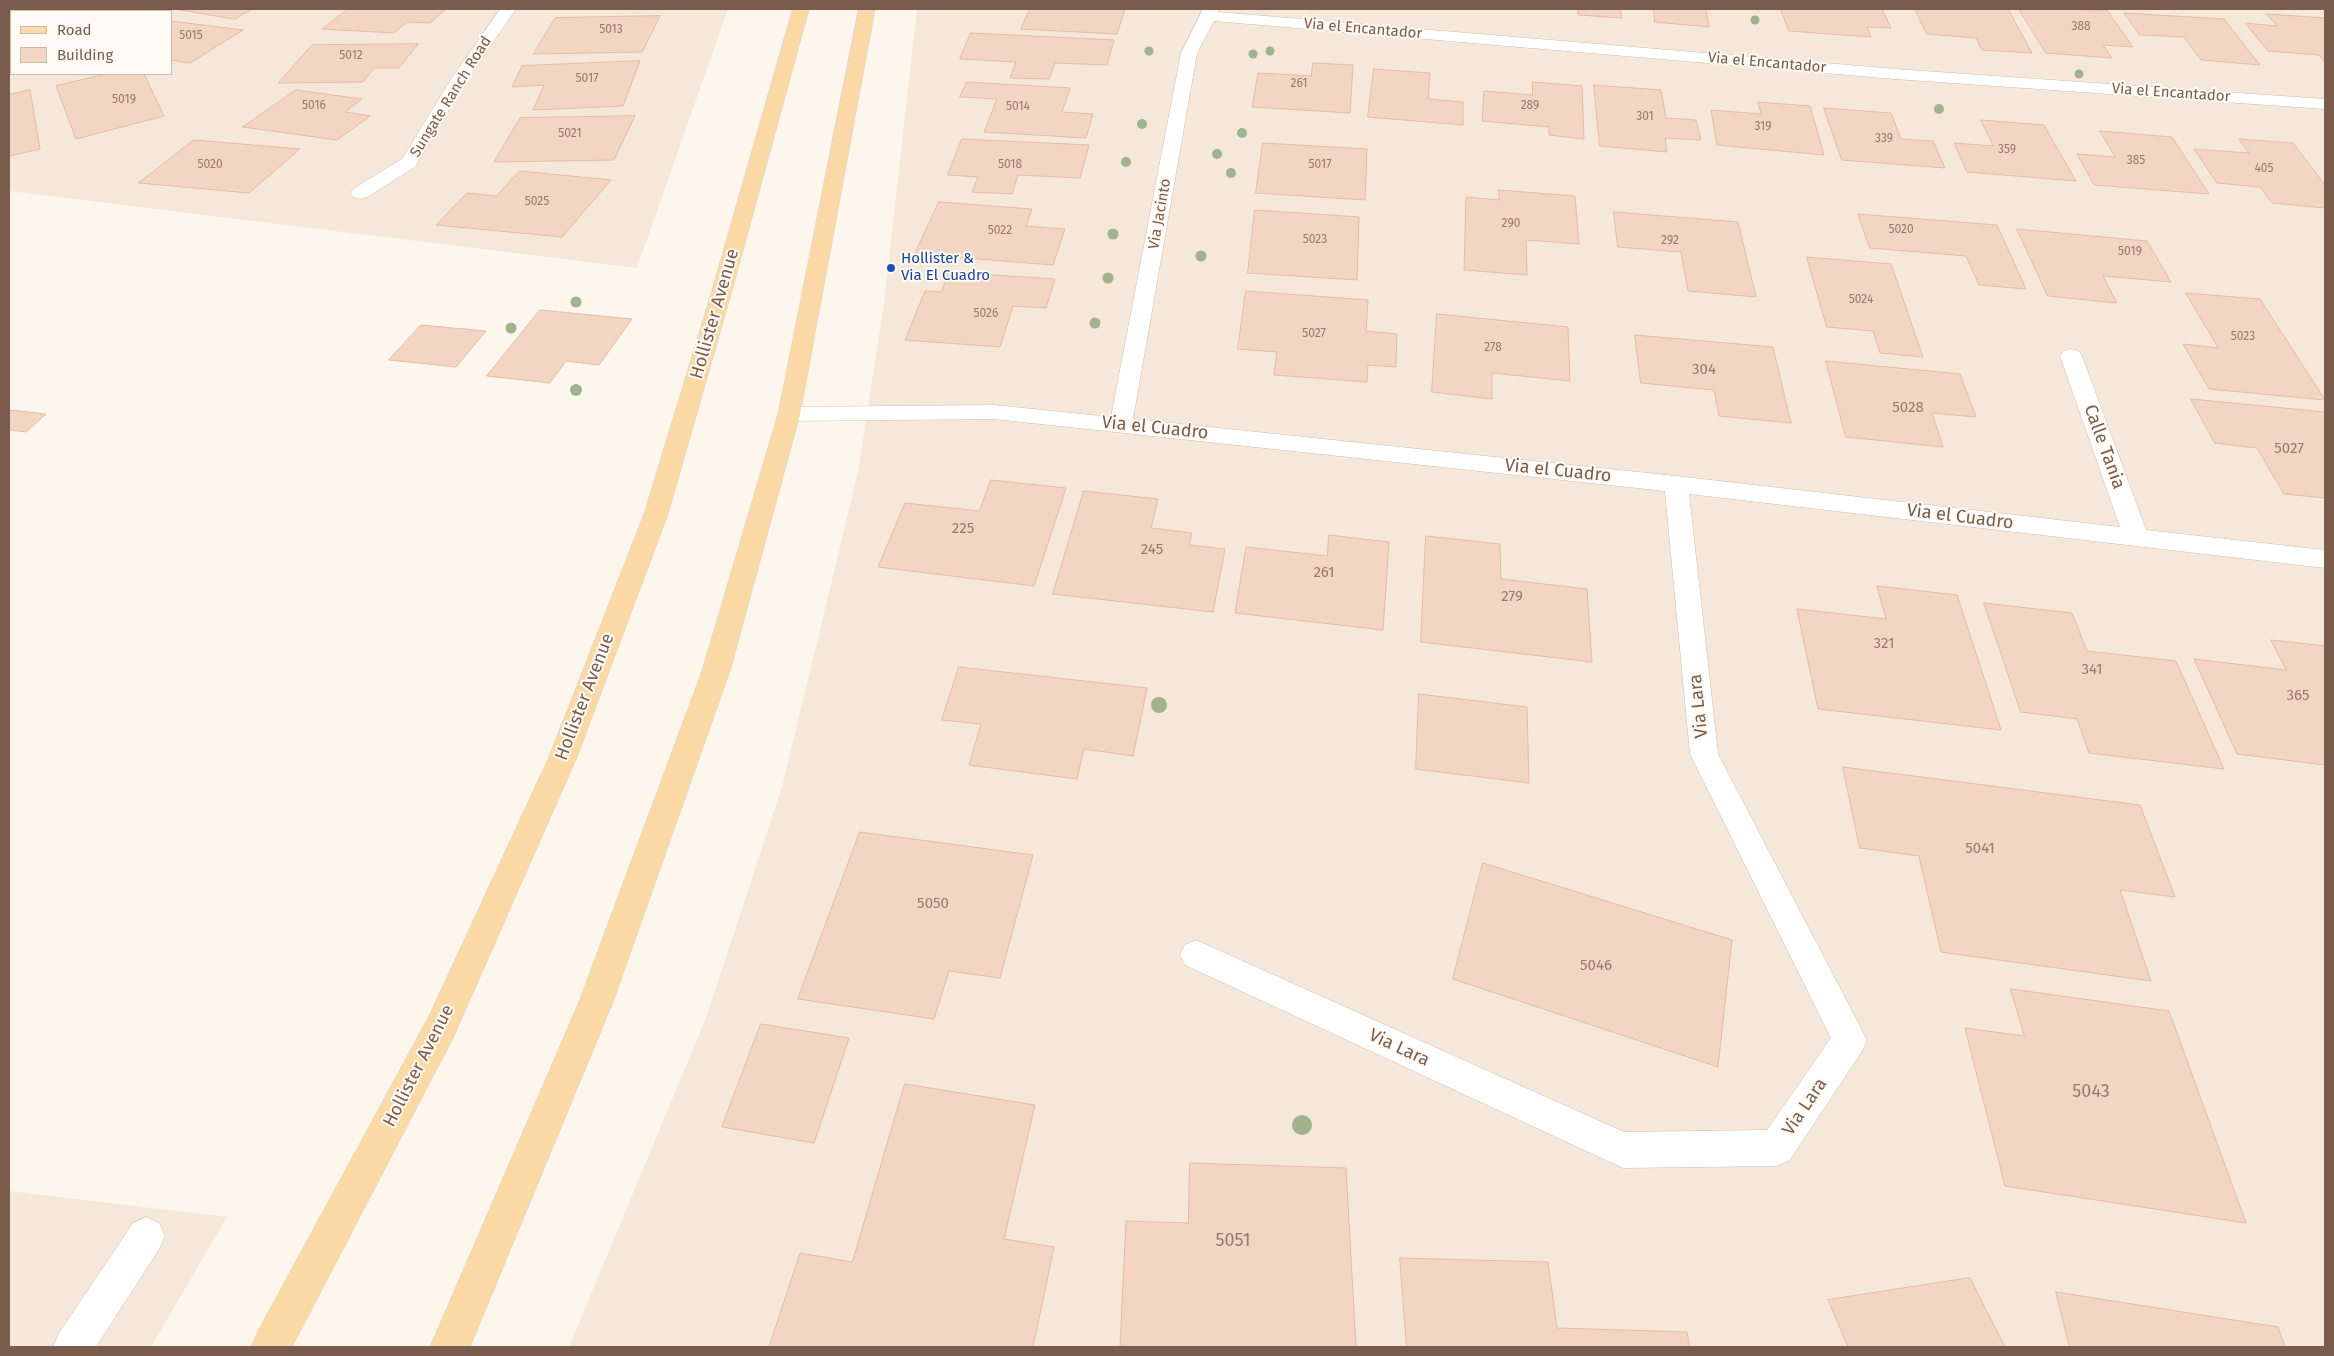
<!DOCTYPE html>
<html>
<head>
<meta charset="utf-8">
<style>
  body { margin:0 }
  #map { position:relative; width:2334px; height:1356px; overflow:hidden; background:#fdf6ec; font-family:"Fira Sans",sans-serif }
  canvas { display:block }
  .frame { position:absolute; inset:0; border:10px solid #7a5c4d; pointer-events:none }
  .legend { position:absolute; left:10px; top:10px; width:162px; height:65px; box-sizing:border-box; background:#fffaf3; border:1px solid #cabbb1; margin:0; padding:6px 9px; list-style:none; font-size:15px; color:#7a5c4d }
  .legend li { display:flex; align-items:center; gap:10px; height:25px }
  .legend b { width:25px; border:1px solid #cabbb1 }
</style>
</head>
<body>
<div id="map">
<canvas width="2334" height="1356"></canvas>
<div class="frame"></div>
<ul class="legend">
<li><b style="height:6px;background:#fbd9a5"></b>Road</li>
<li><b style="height:14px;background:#f3d5c3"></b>Building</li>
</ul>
</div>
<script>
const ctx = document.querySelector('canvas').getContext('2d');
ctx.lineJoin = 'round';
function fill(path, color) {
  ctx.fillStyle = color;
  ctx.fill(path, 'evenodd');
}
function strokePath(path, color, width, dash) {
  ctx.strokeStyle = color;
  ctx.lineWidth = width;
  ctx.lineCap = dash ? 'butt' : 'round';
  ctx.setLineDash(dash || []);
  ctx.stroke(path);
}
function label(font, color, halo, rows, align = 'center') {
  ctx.font = font + ' "Fira Sans",sans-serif';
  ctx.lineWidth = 4;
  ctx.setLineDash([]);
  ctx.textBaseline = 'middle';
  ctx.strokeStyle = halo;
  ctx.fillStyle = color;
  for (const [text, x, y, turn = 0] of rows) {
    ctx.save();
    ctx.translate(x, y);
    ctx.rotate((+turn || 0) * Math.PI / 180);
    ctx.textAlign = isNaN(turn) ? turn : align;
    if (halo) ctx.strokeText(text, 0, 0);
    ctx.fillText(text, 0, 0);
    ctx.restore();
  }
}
const residential = new Path2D(`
  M9 9H728L637 268 9 191ZM11 11H171V74H11Z
  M917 9H2325V1347H569L706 1018 782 787 858 472 884 303Z
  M9 1191 227 1217 151 1347H9Z`);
const building = new Path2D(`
  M175 9H252L235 19Z
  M348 9H446L430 23 407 22 394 33 323 29Z
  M1030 9H1125L1117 34 1021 29Z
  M1578 9H1620L1622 18 1579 15Z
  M1654 9H1706L1709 27 1655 22Z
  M1781 9H1882L1891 28 1867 27 1871 37 1789 31Z
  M1915 9H2008L2032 53 1982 50 1976 38 1927 34Z
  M2019 9 2107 10 2133 47 2103 45 2112 58 2046 53Z
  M2124 13 2224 19 2260 65 2201 60 2184 37 2140 35Z
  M2267 14 2325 18V62L2319 55 2268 51 2245 23 2277 26Z
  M660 16 642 52 533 54 555 18Z
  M171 21 243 30 190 63 171 60Z
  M971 33 1114 40 1107 65 1055 63 1049 79 1010 78 1016 62 960 59Z
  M418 44 399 68H374L363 82 278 83 312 45Z
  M640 61 623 106 533 110 544 85 512 87 522 66Z
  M1313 63 1353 65 1350 113 1252 107 1258 73 1311 76Z
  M1374 69 1430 73 1428 99 1463 102V125L1368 117Z
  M107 74H144L164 116 76 139 56 86Z
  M967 82 1070 88 1062 112 1093 114 1086 138 984 132 997 99 960 97Z
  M1533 82 1582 86 1584 139 1549 135V127L1482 121 1484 91 1532 95Z
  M1594 85 1661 90 1666 118 1696 120 1701 140 1665 138 1667 152 1600 146Z
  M30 90 40 149 9 156V95Z
  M296 90 362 99 345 112 370 116 337 140 243 127Z
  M1758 102 1810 106 1824 155 1717 145 1711 110 1761 114Z
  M1824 108 1891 113 1901 139 1933 141 1945 168 1842 160Z
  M635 116 614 160 494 162 520 118Z
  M1981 120 2044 125 2076 181 1967 172 1954 143 1993 146Z
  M2100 131 2172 137 2209 194 2094 185 2077 154 2115 157Z
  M962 139 1089 145 1080 178 1018 175 1012 194 972 192 978 177 948 175Z
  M2239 139 2293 143 2325 185V208L2272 203 2260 187 2217 183 2194 149 2249 153Z
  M194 140 300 149 249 193 139 183Z
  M1263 143 1367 149 1365 200 1256 193Z
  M520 171 611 180 562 237 436 225 467 193 496 196Z
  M1499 190 1575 196 1579 244 1526 240 1527 275 1464 270 1466 197 1499 200Z
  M939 202 1032 209 1026 226 1065 229 1053 265 915 254Z
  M1255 210 1359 217 1357 280 1248 273Z
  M1614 212 1738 222 1756 297 1688 291 1681 252 1618 247Z
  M1858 214 1997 225 2026 289 1979 285 1966 256 1870 248Z
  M2017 229 2147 241 2171 282 2103 276 2117 303 2048 296Z
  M1807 257 1891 264 1923 357 1880 353 1873 331 1827 327Z
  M949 272 1055 279 1046 308 1013 306 1000 347 905 340 925 291 941 292Z
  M1246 291 1368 300 1366 331 1397 334 1396 367 1368 365 1367 382 1274 375 1277 352 1238 349Z
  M2186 293 2260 299 2325 400 2209 389 2183 344 2218 348Z
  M540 310 632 319 599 365 566 361 550 383 487 376Z
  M1437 314 1568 327 1570 381 1492 373V399L1432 392Z
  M421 325 486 331 456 367 389 360Z
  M1635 335 1773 347 1791 423 1719 416 1714 390 1641 383Z
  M1826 361 1960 374 1976 417 1932 413 1943 447 1846 437Z
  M2191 399 2325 412V498L2284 494 2257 448 2215 443Z
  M9 410 46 414 26 432 9 430Z
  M991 480 1066 488 1034 586 878 567 905 503 979 511Z
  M1084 491 1158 499 1151 528 1192 533 1189 545 1225 549 1213 612 1053 594Z
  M1329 535 1389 542 1383 630 1235 613 1246 547 1327 556Z
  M1426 536 1500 544 1501 579 1587 589 1592 662 1421 642Z
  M1877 586 1957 595 2001 730 1818 709 1797 609 1886 619Z
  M1984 603 2072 613 2087 651 2176 661 2224 769 2089 753 2077 719 2021 712Z
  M2271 640 2325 646V765L2237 754 2194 659 2286 670Z
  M959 667 1147 688 1133 756 1084 749 1077 779 969 765 981 724 942 720Z
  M1419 694 1527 707 1529 783 1416 769Z
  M1843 767 2140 805 2175 897 2120 890 2151 981 1941 952 1919 856 1860 848Z
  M860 832 1033 855 1000 978 949 971 934 1019 798 999Z
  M1483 863 1732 940 1718 1067 1453 979Z
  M2011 989 2169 1011 2246 1223 2005 1186 1965 1028 2024 1036Z
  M761 1024 849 1038 814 1143 722 1127Z
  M905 1084 1035 1105 1004 1239 1054 1247 1033 1347H769L800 1253 852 1262Z
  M1190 1163 1346 1168 1356 1347H1120L1126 1221 1188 1223Z
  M1400 1258 1548 1262 1557 1328 1687 1332 1690 1347H1407Z
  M1970 1278 2005 1347H1848L1828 1300Z
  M2056 1292 2278 1327 2285 1347H2070Z`);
const minor = new Path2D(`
  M83 9H102L100 11H81Z
  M500 9H516L466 81 415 167 367 197 360 199 353 197 351 193 353 189 402 159 450 81Z
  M1203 9H1219L1218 12 1895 69 2325 99V109L1895 79 1214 21 1197 53 1133 419 1676 476 2120 527 2060 356 2063 351 2071 349 2079 351 2082 356 2146 530 2325 550V568L1689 494 1718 754 1867 1040 1862 1051 1789 1161 1776 1166 1623 1168 1185 965 1180 955 1185 945 1196 940 1207 945 1624 1132 1767 1130 1831 1038 1690 754 1665 491 994 419 789 421 781 419 778 414 781 409 789 407 994 405 1111 417 1181 53Z
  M146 1217 159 1223 165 1236 159 1249 96 1347H53L59 1333 133 1223Z`);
const major = new Path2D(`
  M793 9H809L731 294 668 514 577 757 453 1038 292 1347H251L257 1333 429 1016 549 757 644 514 711 294Z
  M859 9H875L800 414 730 671 613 1002 470 1347H430L579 1002 702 671 778 414Z`);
const trees = [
  [1755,20,4.5],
  [1149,51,4.5],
  [1270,51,4.5],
  [1253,54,4.5],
  [2079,74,4.5],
  [1939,109,5],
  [1142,124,5],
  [1242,133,5],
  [1217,154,5],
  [1126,162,5],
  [1231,173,5],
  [1113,234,5.5],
  [1201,256,5.5],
  [1108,278,5.5],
  [576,302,5.5],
  [1095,323,5.5],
  [511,328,5.5],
  [576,390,6],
  [1159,705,8],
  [1302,1125,10]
];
const markers = [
  [891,268,5,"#1a4fb4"]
];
const farNumbernames = [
  ["388",2081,27],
  ["5013",611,30],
  ["5015",191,36],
  ["5012",351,56],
  ["5017",587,79],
  ["261",1299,84],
  ["5019",124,100],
  ["5016",314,106],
  ["289",1530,106],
  ["5014",1018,107],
  ["301",1645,117],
  ["319",1763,127],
  ["5021",570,134],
  ["339",1884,139],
  ["359",2007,150],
  ["385",2136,161],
  ["5020",210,165],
  ["5018",1010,165],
  ["5017",1320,165],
  ["405",2264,169],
  ["5025",537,202],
  ["290",1511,224],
  ["5020",1901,230],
  ["5022",1000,231],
  ["5023",1315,240],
  ["292",1670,241],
  ["5019",2130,252],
  ["5024",1861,300],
  ["5026",986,314],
  ["5027",1314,334],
  ["5023",2243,337],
  ["278",1493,348]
];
const farStreetnames = [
  ["Via el Encantador",1363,29,5],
  ["Via el Encantador",1767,63,5],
  ["Via el Encantador",2171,93,4],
  ["Sungate Ranch Road",451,97,-58],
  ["Via Jacinto",1160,214,-80]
];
const farTransitnames = [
  ["Hollister &",901,259],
  ["Via El Cuadro",901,276]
];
const numberNames = [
  ["304",1704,370],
  ["5028",1908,408],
  ["5027",2289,449],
  ["225",963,529],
  ["245",1152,550],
  ["261",1324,573],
  ["279",1512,597],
  ["321",1884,644],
  ["341",2092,670],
  ["365",2298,696],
  ["5041",1980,849],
  ["5050",933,904],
  ["5046",1596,966]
];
const streetNames = [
  ["Hollister Avenue",715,314,-74],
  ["Via el Cuadro",1155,428,6],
  ["Calle Tania",2104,447,70],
  ["Via el Cuadro",1558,471,6],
  ["Via el Cuadro",1960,517,7],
  ["Hollister Avenue",585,697,-69],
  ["Via Lara",1699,706,-96],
  ["Via Lara",1399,1048,25],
  ["Hollister Avenue",419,1066,-63],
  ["Via Lara",1805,1107,-56]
];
const nearNumbernames = [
  ["5043",2091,1092],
  ["5051",1233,1241]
];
fill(residential, '#f5e8da');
fill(building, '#f3d5c3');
strokePath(building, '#e6bba3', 1);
strokePath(minor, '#d1beb0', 1);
strokePath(major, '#dad1cd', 1);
fill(minor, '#fff');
fill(major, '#fbd9a5');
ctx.fillStyle = '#a0b28e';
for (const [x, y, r] of trees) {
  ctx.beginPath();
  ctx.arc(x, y, r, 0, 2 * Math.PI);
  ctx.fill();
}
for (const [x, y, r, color] of markers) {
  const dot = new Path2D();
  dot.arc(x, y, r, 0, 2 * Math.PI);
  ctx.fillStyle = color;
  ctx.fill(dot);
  strokePath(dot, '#fffaf3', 2);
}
label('12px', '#987a6a', null, farNumbernames);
label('15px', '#7a5c4d', '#fffaf3', farStreetnames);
label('15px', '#164399', '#fffaf3', farTransitnames, 'left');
label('15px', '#987a6a', null, numberNames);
label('18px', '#7a5c4d', '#fffaf3', streetNames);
label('18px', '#987a6a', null, nearNumbernames);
</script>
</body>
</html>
